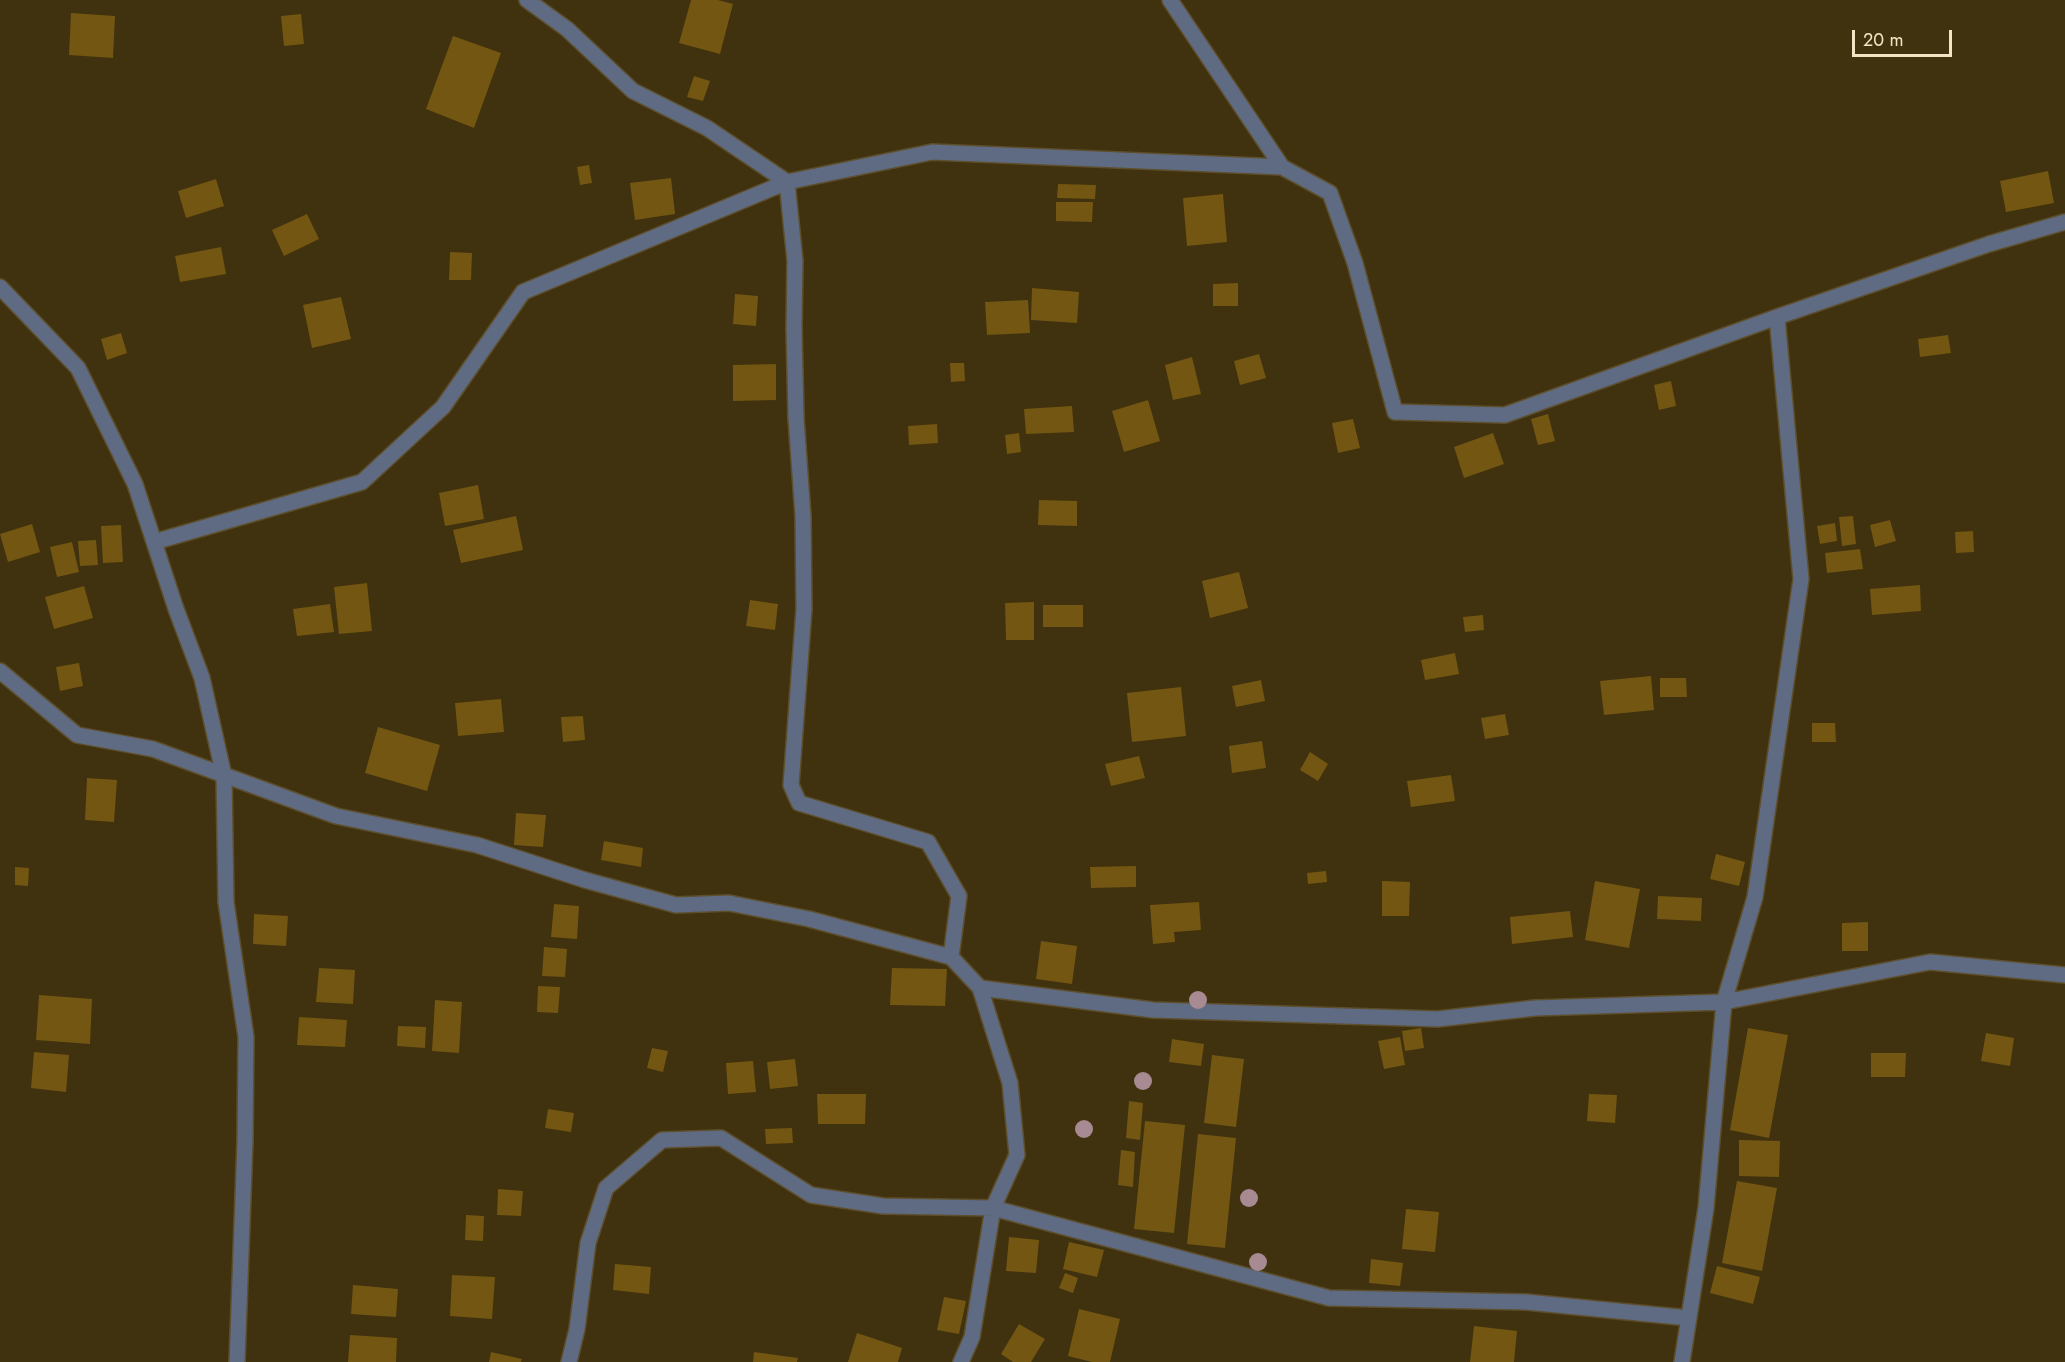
<!DOCTYPE html>
<html>
<head>
<meta charset="utf-8">
<style>
  body { margin:0 }
  #map { position:relative; width:2065px; height:1362px; overflow:hidden; background:#40310f; font-family:Jost,sans-serif }
  canvas { display:block }
  .scale { position:absolute; left:1852px; top:30px; width:100px; height:27px; box-sizing:border-box; border:3px solid #f4e4c5; border-top:0; padding-left:8px; font-size:18px; line-height:21px; white-space:nowrap; color:#f4e4c5; -webkit-text-stroke:4px #40310f; paint-order:stroke }
</style>
</head>
<body>
<div id="map">
<canvas width="2065" height="1362"></canvas>
<div class="scale">20 m</div>
</div>
<script>
const ctx = document.querySelector('canvas').getContext('2d');
ctx.lineJoin = 'round';
function fill(path, color) {
  ctx.fillStyle = color;
  ctx.fill(path, 'evenodd');
}
function strokePath(path, color, width, dash) {
  ctx.strokeStyle = color;
  ctx.lineWidth = width;
  ctx.lineCap = dash ? 'butt' : 'round';
  ctx.setLineDash(dash || []);
  ctx.stroke(path);
}
const building = new Path2D(`
  M691 0H718L733 4 720 54 679 43Z
  M71 13 115 16 113 58 69 55Z
  M301 14 304 44 284 46 281 16Z
  M453 36 501 53 474 128 426 109Z
  M694 76 710 81 703 101 687 97Z
  M589 165 592 183 580 185 577 167Z
  M2048 171 2054 203 2006 212 2000 181Z
  M671 178 675 214 635 220 630 183Z
  M216 179 224 206 186 218 178 191Z
  M1058 184 1096 185 1095 199 1057 198Z
  M1223 194 1227 242 1187 246 1183 198Z
  M1056 202H1093L1092 222 1056 221Z
  M307 214 319 239 284 256 272 230Z
  M221 247 226 274 180 282 175 256Z
  M450 252 472 253 471 280H449Z
  M1238 283V306H1213V284Z
  M1032 288 1079 292 1077 323 1031 320Z
  M735 294 758 296 756 326 733 324Z
  M341 297 351 339 312 348 303 305Z
  M1028 300 1030 333 987 335 985 302Z
  M121 333 127 353 107 360 101 339Z
  M1948 335 1951 353 1920 357 1918 339Z
  M1259 354 1266 378 1240 385 1234 361Z
  M1192 357 1201 394 1173 400 1165 365Z
  M950 363H964L965 381 951 382Z
  M776 364V400L733 401V365Z
  M1671 381 1676 406 1659 410 1654 385Z
  M1148 400 1160 441 1124 452 1112 411Z
  M1072 406 1074 432 1026 434 1024 409Z
  M1548 414 1555 441 1538 445 1531 419Z
  M1353 419 1360 448 1338 453 1332 423Z
  M937 424 938 443 909 445 908 426Z
  M1019 433 1021 452 1007 454 1005 435Z
  M1493 433 1504 464 1464 478 1454 447Z
  M478 485 484 519 445 526 439 493Z
  M1039 500 1077 501V526L1038 525Z
  M516 516 523 550 461 563 453 530Z
  M1853 516 1856 544 1842 546 1839 517Z
  M1890 520 1896 541 1875 547 1870 525Z
  M1835 523 1837 541 1820 544 1817 526Z
  M32 524 40 552 8 562 0 534Z
  M121 525 123 562 103 563 101 526Z
  M1973 531 1974 552 1956 553 1955 532Z
  M96 540 98 565 80 566 78 541Z
  M72 542 79 572 57 577 50 547Z
  M1860 549 1863 569 1827 573 1825 553Z
  M1239 572 1248 608 1210 618 1202 581Z
  M367 583 372 631 339 634 334 587Z
  M1920 585 1921 611 1872 615 1870 589Z
  M84 586 93 618 54 629 45 597Z
  M750 600 778 604 775 630 746 626Z
  M1034 602V640H1006L1005 603Z
  M330 604 334 632 297 636 293 609Z
  M1043 605H1083V627H1043Z
  M1483 615 1484 630 1465 632 1463 617Z
  M1455 653 1459 674 1425 680 1421 660Z
  M79 663 83 686 60 691 56 667Z
  M1651 676 1654 710 1604 715 1600 681Z
  M1660 678H1686L1687 697H1660Z
  M1261 680 1265 701 1236 707 1232 686Z
  M1181 687 1186 736 1132 742 1127 693Z
  M501 699 504 732 458 736 455 703Z
  M1505 714 1509 735 1485 739 1481 718Z
  M583 716 585 740 563 742 561 717Z
  M1812 723H1835L1836 742H1812Z
  M378 727 440 745 427 791 365 773Z
  M1262 741 1266 768 1232 773 1229 746Z
  M1310 752 1328 764 1318 781 1300 770Z
  M1139 756 1145 778 1111 786 1105 764Z
  M1451 775 1455 801 1411 807 1407 781Z
  M87 778 117 780 114 822 85 820Z
  M516 813 546 815 543 847 514 845Z
  M604 841 643 848 641 867 601 860Z
  M1716 854 1745 862 1739 886 1710 879Z
  M1136 866V887L1091 888 1090 867Z
  M15 867 29 868 28 886 15 885Z
  M1326 871 1327 882 1308 884 1307 873Z
  M1382 881 1410 882 1409 916H1382Z
  M1595 881 1640 889 1629 948 1585 940Z
  M1658 896 1702 898 1701 921 1657 919Z
  M1199 902 1201 930 1174 932 1175 942 1153 944 1150 905Z
  M554 904 579 906 577 939 551 937Z
  M1570 911 1573 937 1512 944 1510 917Z
  M254 914 288 916 286 946 253 944Z
  M1868 922V951H1842V923Z
  M1041 941 1077 946 1072 984 1036 979Z
  M544 947 567 949 565 977 542 976Z
  M319 968 355 970 353 1004 316 1002Z
  M892 968 947 969 945 1006 890 1005Z
  M538 986 560 987 558 1013 537 1012Z
  M39 995 92 999 90 1044 36 1040Z
  M435 1000 462 1002 459 1053 432 1051Z
  M299 1017 347 1020 345 1047 297 1045Z
  M398 1026 426 1027 425 1048 397 1046Z
  M1421 1028 1424 1048 1405 1051 1402 1031Z
  M1748 1028 1788 1035 1769 1138 1730 1130Z
  M1986 1033 2014 1038 2010 1066 1981 1061Z
  M1400 1037 1405 1065 1384 1069 1378 1041Z
  M1172 1039 1204 1044 1201 1066 1169 1062Z
  M652 1048 668 1051 663 1072 647 1068Z
  M34 1052 69 1055 66 1092 31 1088Z
  M1871 1053H1906L1905 1077H1871Z
  M1212 1055 1244 1059 1236 1127 1204 1123Z
  M795 1059 798 1086 770 1089 767 1062Z
  M753 1061 756 1092 728 1094 726 1063Z
  M817 1094H866L865 1124H818Z
  M1589 1094 1617 1095 1615 1123 1587 1121Z
  M1129 1101 1143 1103 1140 1140 1126 1138Z
  M548 1109 574 1113 571 1132 545 1128Z
  M1145 1121 1185 1125 1174 1233 1134 1229Z
  M792 1128 793 1143 766 1144 765 1129Z
  M1198 1134 1236 1138 1225 1248 1187 1244Z
  M1739 1140 1780 1141 1779 1177 1739 1176Z
  M1121 1150 1135 1152 1133 1187 1118 1185Z
  M1737 1181 1777 1188 1762 1271 1722 1263Z
  M498 1189 523 1191 521 1216 497 1215Z
  M1406 1209 1439 1212 1435 1252 1402 1249Z
  M466 1215 484 1216 483 1241 465 1240Z
  M1009 1237 1039 1240 1036 1273 1006 1271Z
  M1069 1242 1104 1250 1097 1277 1063 1269Z
  M1371 1259 1403 1263 1400 1286 1369 1283Z
  M615 1264 651 1267 649 1294 613 1290Z
  M1717 1266 1760 1277 1753 1304 1710 1293Z
  M1065 1273 1078 1278 1073 1293 1059 1288Z
  M452 1275 495 1277 492 1319 450 1316Z
  M353 1285 398 1289 396 1317 351 1314Z
  M944 1297 966 1301 959 1334 937 1330Z
  M1079 1309 1120 1319 1110 1362H1092L1068 1356Z
  M1019 1324 1045 1339 1031 1362H1013L1001 1354Z
  M1474 1326 1517 1331 1514 1362H1470Z
  M857 1333 902 1348 898 1362H848Z
  M350 1335 397 1338 396 1362H348Z
  M491 1352 522 1359 521 1362H489Z
  M754 1352 798 1358 797 1362H753Z`);
const minor = new Path2D(`
  M527 0 567 29 633 91 707 128 787 182 932 152 1282 167 1330 193 1355 263 1395 412 1505 415 1777 317 1989 244 2065 222
  M1170 0 1282 167
  M0 287 78 368 135 484 176 609 202 678 224 776 226 902 246 1037 245 1141 237 1362
  M154 542 362 482 443 407 523 292 787 182 795 261 794 328 796 418 803 516 804 609 791 785 799 803 928 842 959 896 951 957
  M0 671 77 735 153 749 336 816 477 845 585 880 676 905 729 903 809 919 951 957 980 988 1153 1010 1438 1019 1535 1008 1724 1002 1930 962 2065 975
  M569 1362 577 1329 588 1243 606 1188 662 1140 721 1138 811 1195 883 1206 993 1208 1329 1298 1526 1302 1689 1318
  M961 1362 972 1337 993 1208 1017 1155 1010 1083 980 988
  M1682 1362 1706 1208 1724 1002 1755 897 1801 579 1777 317`);
const trees = [
  [1198,1000],
  [1143,1081],
  [1084,1129],
  [1249,1198],
  [1258,1262]
];
fill(building, '#725611');
strokePath(minor, '#5d4e2c', 18);
strokePath(minor, '#5f6b82', 15);
ctx.fillStyle = '#a78a92';
for (const [x, y] of trees) {
  ctx.beginPath();
  ctx.arc(x, y, 9, 0, 2 * Math.PI);
  ctx.fill();
}
</script>
</body>
</html>
